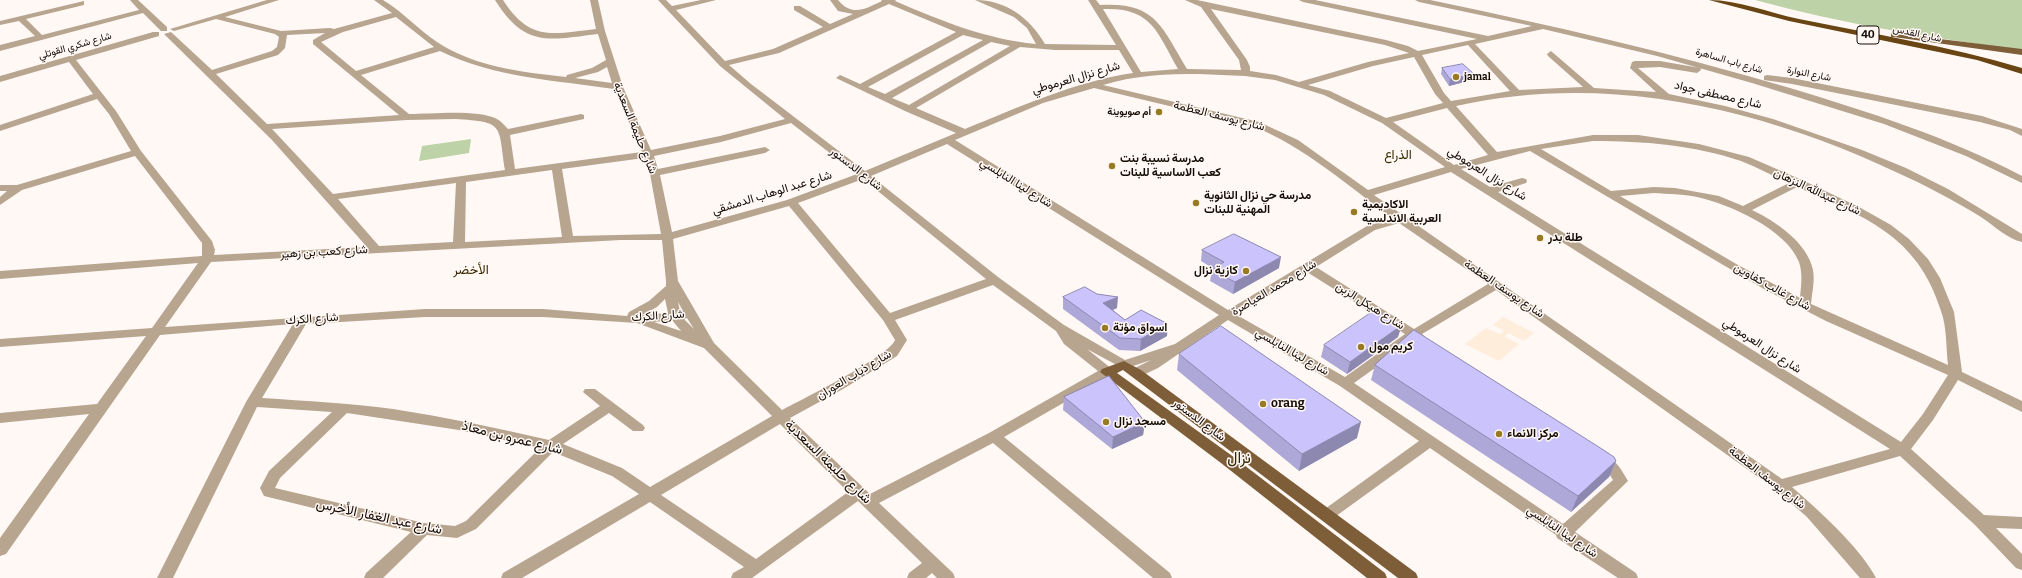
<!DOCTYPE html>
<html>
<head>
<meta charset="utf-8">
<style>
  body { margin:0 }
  canvas { display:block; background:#fff8f4 }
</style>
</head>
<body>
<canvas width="2022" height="578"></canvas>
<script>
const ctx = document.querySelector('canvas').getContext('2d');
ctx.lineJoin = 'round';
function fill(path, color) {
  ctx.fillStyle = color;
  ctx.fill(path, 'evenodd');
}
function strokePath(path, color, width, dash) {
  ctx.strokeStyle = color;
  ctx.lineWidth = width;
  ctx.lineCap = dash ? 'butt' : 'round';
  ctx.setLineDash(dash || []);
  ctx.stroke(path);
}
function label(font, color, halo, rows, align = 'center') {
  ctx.font = font + ' Bitter,Vazirmatn,serif';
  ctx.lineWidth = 3;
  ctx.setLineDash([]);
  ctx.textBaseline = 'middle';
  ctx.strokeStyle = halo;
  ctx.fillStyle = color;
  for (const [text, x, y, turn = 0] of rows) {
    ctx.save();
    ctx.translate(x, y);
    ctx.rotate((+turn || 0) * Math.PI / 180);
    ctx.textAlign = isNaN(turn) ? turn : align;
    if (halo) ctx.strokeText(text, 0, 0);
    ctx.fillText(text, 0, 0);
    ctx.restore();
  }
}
const education = new Path2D(`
  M1503 317 1534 333 1524 341 1508 333 1505 337 1519 344 1499 361 1465 344 1486 328 1500 334 1504 331 1493 325Z`);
const green = new Path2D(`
  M1755 0H2022V50C1932 38 1842 24 1755 0Z
  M471 139 469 153 419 161 422 146Z`);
const minor = new Path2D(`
  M130 0H138L167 27V31H161L143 13 0 51V45L35 36 19 21 0 25V21L84 1V5L26 19 42 35 139 10Z
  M267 0H279L225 17 281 31 330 28 334 29 392 13 374 0H383C403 12 418 29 437 42 475 67 521 72 566 77L567 75 592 68 606 60 598 34C548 40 525 48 495 0H503C530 42 552 34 596 29L590 0H598L605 31 623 87 651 150 720 136 785 119 720 66 658 0H666L672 6 701 0H716L676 10 725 61 773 49 823 27 794 10V6H800L830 24 853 14 838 11 830 0H838C852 17 865 9 882 1L881 0H896L895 1C942 21 985 39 1036 44L1027 28 1014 17 975 0C1006 0 1030 18 1045 44L1116 45 1088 0H1096L1100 5C1156 2 1161 26 1187 69L1241 70 1239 60 1201 7 1185 0H1197L1386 40 1408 46 1418 51 1477 39 1303 2 1299 0H1315L1488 36 1532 26 1419 2 1415 0H1430C1551 25 1671 53 1790 88 1869 112 1948 137 2022 176V183L1966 156 1884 124 1752 83 1657 56 1543 29 1475 44 1519 90 1583 87 1548 56 1547 54 1551 51 1594 88 1656 92 1630 68 1632 62 1635 61H1660L1700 68 1701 70 1697 73 1660 67 1638 68 1669 94 1725 106 1773 119 1862 150 1906 168 1948 189 2022 234V242C2008 239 1993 225 1981 217 1955 201 1927 186 1898 173 1761 108 1606 72 1456 106L1497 152 1593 135H1638L1699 144 1749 157 1802 180 1859 207 1891 225 1909 239 1928 259 1940 278 1954 312 1962 372 2022 401V412L1958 380 1933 420 1911 449 1984 515 2022 517V529L1996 528 2022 554V570L2016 568 1975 525 1900 456 1792 487C1818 510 1860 547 1876 578H1860L1807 517 1775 489 1496 290 1422 334 1430 341 1429 344 1424 345 1414 340 1354 383 1563 524 1613 480 1608 472 1594 459 1596 455C1611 451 1622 470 1628 481L1575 532 1636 573 1638 578H1618L1557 538 1556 535 1430 448 1332 519 1327 521 1322 519 1319 515 1322 511 1419 441 1340 386 1228 320 1158 368 1141 376H1131L1129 373 1131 370 1151 360 1124 369 1087 349 1112 369 1114 372 1112 375 1004 437 1170 573 1172 578H1153L993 443 879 503 953 573 955 578H937L932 573 926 578H907L909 573 922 563 858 501 752 578H731L733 573 744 567 650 502 522 578H501L503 573 639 494 612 476 553 452 476 529 457 538 427 535 383 578H364L366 573 411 532 264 496 260 488 269 471 332 412 257 407 173 578H157L246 402 293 324 160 335 6 554 0 556V538L89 414 0 423V413L97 404 146 336 0 347V339L152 328 198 263 0 279V271L202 256V243L135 156 22 190 0 205V197L7 191H0V185H17L131 151 109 114 97 99 0 131V125L93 94 69 62 0 82V76L153 32H159V36L76 60 116 111 141 151 212 241 215 250 214 255 367 247 272 140 164 34 171 32 212 70 272 51 277 47 279 37 275 34 216 19 174 31 170 29ZM889 4 956 32 860 84 840 75 836 78 905 111 956 133 865 171 751 84 729 65 779 53ZM1103 9C1152 7 1157 32 1178 69L1141 72ZM1211 9 1385 45 1409 53 1368 62 1299 82 1276 75 1250 71V67L1247 60ZM396 17 434 47 356 71 321 42 343 32ZM325 33 313 40V44L399 115 267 124 216 74 278 55 285 48 287 35ZM963 35 983 40 885 94 868 87ZM991 42 1010 46 909 105 892 98ZM1468 45 1510 91 1451 101 1444 93 1422 55ZM1020 47 1055 50H1119L1133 73C1074 82 1019 107 965 129L916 108ZM440 51C495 78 555 80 614 89L642 152 515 169 510 135 584 119V115L581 114 508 129C505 126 501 121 497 119 478 109 431 114 409 114L361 75ZM1414 57 1435 94 1443 103 1386 118 1330 91 1308 85 1373 66ZM607 67 612 83 575 78 598 72ZM1199 74 1245 76 1275 80 1324 95 1382 123 1445 167 1368 190 1298 140 1259 122 1103 85C1135 75 1167 74 1199 74ZM1094 88 1253 126C1306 148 1347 185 1392 218L1367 226 1228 310 955 140 1043 103ZM1447 108 1488 155 1454 165 1393 122ZM455 119C505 122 498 124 505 170L333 194 272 129 407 120ZM791 123 857 174 787 200 672 232 660 175 765 153 770 150 765 147 658 169 654 156 721 142ZM1593 141C1643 141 1694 145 1741 161 1757 167 1773 176 1789 183L1743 206 1719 196 1675 188 1654 187 1611 191 1541 149ZM947 144 1219 315 1175 344 1125 360 1064 325 998 277 871 176ZM1530 151 1764 289 1826 321 1948 375 1923 414 1901 442 1498 192 1526 183 1527 181 1526 179 1522 178 1490 187 1461 169ZM644 158 650 174 661 234 573 236 562 169ZM552 170 562 237 465 242 466 182ZM1451 172 1890 449 1782 479 1374 195ZM863 179 986 279 890 313 798 203ZM456 183 453 242 379 246 338 199ZM1797 187C1864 217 1917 234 1941 311 1947 327 1946 348 1948 365L1811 304C1812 293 1815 281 1813 270 1807 242 1775 221 1752 210ZM1654 193C1668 194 1683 194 1697 197 1729 204 1786 229 1799 262 1803 274 1801 286 1800 298L1738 265 1620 196ZM789 206 883 320 895 340C888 357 803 399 782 410L714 343 678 281 673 239ZM1399 223 1488 284 1414 329 1316 267 1375 230ZM621 240H662L666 281V286L649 301 629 312 627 316 543 309H425L165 327 211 262ZM1307 272 1405 334 1345 377 1237 315ZM993 285 1056 331 1064 344 1098 371 989 433 870 494 790 418 843 389 897 356 907 340 895 320ZM665 299 668 313 642 315 657 307ZM678 302 683 311H680ZM425 317H543L637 323 704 348 772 416 650 487 622 468 563 444 609 413 633 431H643L645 428 643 425 595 389H585L583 392 600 406 549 440C497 428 445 417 393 409 350 403 306 401 262 398L306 324ZM687 318 694 329 684 319ZM672 320 681 331 654 322ZM347 413 459 430 540 448 466 521 455 526 424 523 275 488 280 478ZM780 424 848 492 756 559 661 495Z
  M1767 75 1792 78 1982 116 2022 129V136L2010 130 1980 122 1792 84 1764 80V76Z`);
const major = new Path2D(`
  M1891 33 2022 49V55L1894 37H1891Z
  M1124 361 1141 370 1416 573 1418 578H1398L1131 376 1123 370 1117 373 1231 455 1385 573 1387 578H1367L1221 463 1100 372 1102 369Z`);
const highway = new Path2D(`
  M1709 0C1739 0 1769 13 1799 19 1873 34 1949 46 2022 68V74L1977 60 1789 21Z`);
const wall = new Path2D(`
  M1442 68 1472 80 1449 86 1441 74Z
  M1202 250 1279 268 1233 294 1210 281 1212 270 1214 269 1201 261Z
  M1063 297 1117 308 1113 310 1125 320 1167 336 1140 351 1119 350 1063 309Z
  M1398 337 1347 374 1321 357 1324 345Z
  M1179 354 1357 438 1299 471 1177 370Z
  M1375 365 1616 461 1609 477 1571 512 1371 380Z
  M1064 397 1145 422 1143 435 1112 449 1063 410Z`);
const shadedWall = new Path2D(`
  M1474 74 1472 80 1449 86 1450 79Z
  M1281 257 1279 268 1233 294 1235 282Z
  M1118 297 1117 308 1102 314 1103 303Z
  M1168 324 1167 336 1140 351 1141 339Z
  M1402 325 1398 337 1347 374 1350 362Z
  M1145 422 1143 435 1112 449 1113 437Z
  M1361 422 1357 438 1299 471 1302 454Z
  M1616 461 1609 477 1571 512 1578 496Z`);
const building = new Path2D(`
  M1463 64 1474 74 1450 79 1442 68Z
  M1234 234 1281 257 1235 282 1212 270 1224 262 1202 250Z
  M1085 287 1097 294 1118 297 1103 303 1125 320 1141 310 1168 324 1141 339 1120 338 1063 297Z
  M1375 310 1402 325 1350 362 1324 345Z
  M1221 326 1361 422 1302 454 1179 354Z
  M1414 330 1602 449 1614 457 1616 461 1578 496 1375 365Z
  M1109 376 1145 422 1113 437 1064 397Z`);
const markers = [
  [1456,77,4,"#987a23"],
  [1159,112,4,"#987a23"],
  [1112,166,4,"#987a23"],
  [1196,203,4,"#987a23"],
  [1354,212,4,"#987a23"],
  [1540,238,4,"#987a23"],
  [1246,271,4,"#987a23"],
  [1105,328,4,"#987a23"],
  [1361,347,4,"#987a23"],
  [1263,404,4,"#987a23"],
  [1106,422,4,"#987a23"],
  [1499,434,4,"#987a23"]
];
const farStreetnames = [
  ["شارع القدس",1917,34,12],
  ["شارع شكري القوتلي",75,46,-16],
  ["شارع باب الساهرة",1729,61,16],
  ["شارع النوارة",1809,74,11]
];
const farPoinames = [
  ["jamal",1464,77],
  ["أم صويوينة",1151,112,"right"]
];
const shields = [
  [1868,35,22]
];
const shieldNames = [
  ["40",1868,35]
];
const streetNames = [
  ["شارع نزال العرموطي",1076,78,-16],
  ["شارع مصطفى جواد",1718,95,13],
  ["شارع يوسف العظمة",1219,116,14],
  ["شارع حليمة السعدية",635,128,68],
  ["شارع الدستور",856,169,38],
  ["شارع نزال العرموطي",1487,174,32],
  ["شارع لينا النابلسي",1016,183,32],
  ["شارع عبدالله النزهان",1817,192,25],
  ["شارع عبد الوهاب الدمشقي",772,193,-17],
  ["شارع كعب بن زهير",324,252,-3],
  ["شارع غالب كفاوين",1772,287,29],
  ["شارع محمد العياصرة",1274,288,-31],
  ["شارع يوسف العظمة",1504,289,34],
  ["شارع هيكل الزبن",1370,306,32],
  ["شارع الكرك",658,316,-4],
  ["شارع الكرك",312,319,-4],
  ["شارع نزال العرموطي",1762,346,33],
  ["شارع لينا النابلسي",1292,352,30],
  ["شارع ذياب العوران",854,375,-31],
  ["شارع الدستور",1199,420,37],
  ["شارع يوسف العظمة",1767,478,38],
  ["شارع لينا النابلسي",1562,532,34]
];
const poiNames = [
  ["مدرسة نسيبة بنت",1120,159],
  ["كعب الاساسية للبنات",1120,173],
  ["مدرسة حي نزال الثانوية",1204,196],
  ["المهنية للبنات",1204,210],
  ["الاكاديمية",1362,205],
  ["العربية الاندلسية",1362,219],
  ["طلة بدر",1548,238],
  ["كازية نزال",1238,271,"right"],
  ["اسواق مؤتة",1113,328],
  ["كريم مول",1369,347],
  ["orang",1271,404],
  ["مسجد نزال",1114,422],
  ["مركز الانماء",1507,434]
];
const neighbourhoodNames = [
  ["الذراع",1398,155],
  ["الأخضر",471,270]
];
const nearStreetnames = [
  ["شارع عمرو بن معاذ",512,438,14],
  ["شارع حليمة السعدية",828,462,44],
  ["شارع عبد الغفار الأخرس",379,517,12]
];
const nearNeighbourhoodnames = [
  ["نزال",1239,459]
];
fill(education, '#feeddb');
fill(green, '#bdd2a7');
fill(minor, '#b7a590');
fill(major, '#7d5e38');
fill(highway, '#684513');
fill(wall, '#aea8d9');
fill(shadedWall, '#8d88b0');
fill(building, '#cac3fc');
strokePath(building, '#8d88b0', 1);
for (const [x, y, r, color] of markers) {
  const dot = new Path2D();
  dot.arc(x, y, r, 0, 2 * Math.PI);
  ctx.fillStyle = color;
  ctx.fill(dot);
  strokePath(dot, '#fff8f4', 1.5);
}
label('10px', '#150b05', '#fff8f4', farStreetnames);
label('bold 10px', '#150b05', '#fff8f4', farPoinames, 'left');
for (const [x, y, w] of shields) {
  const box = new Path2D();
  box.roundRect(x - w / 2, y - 9, w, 18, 3);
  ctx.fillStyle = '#fff8f4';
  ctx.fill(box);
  strokePath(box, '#150b05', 1);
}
label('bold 11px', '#150b05', null, shieldNames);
label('12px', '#150b05', '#fff8f4', streetNames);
label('bold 12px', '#150b05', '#fff8f4', poiNames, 'left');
label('13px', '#352700', '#fff8f4', neighbourhoodNames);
label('14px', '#150b05', '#fff8f4', nearStreetnames);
label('16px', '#352700', '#fff8f4', nearNeighbourhoodnames);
</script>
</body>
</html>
